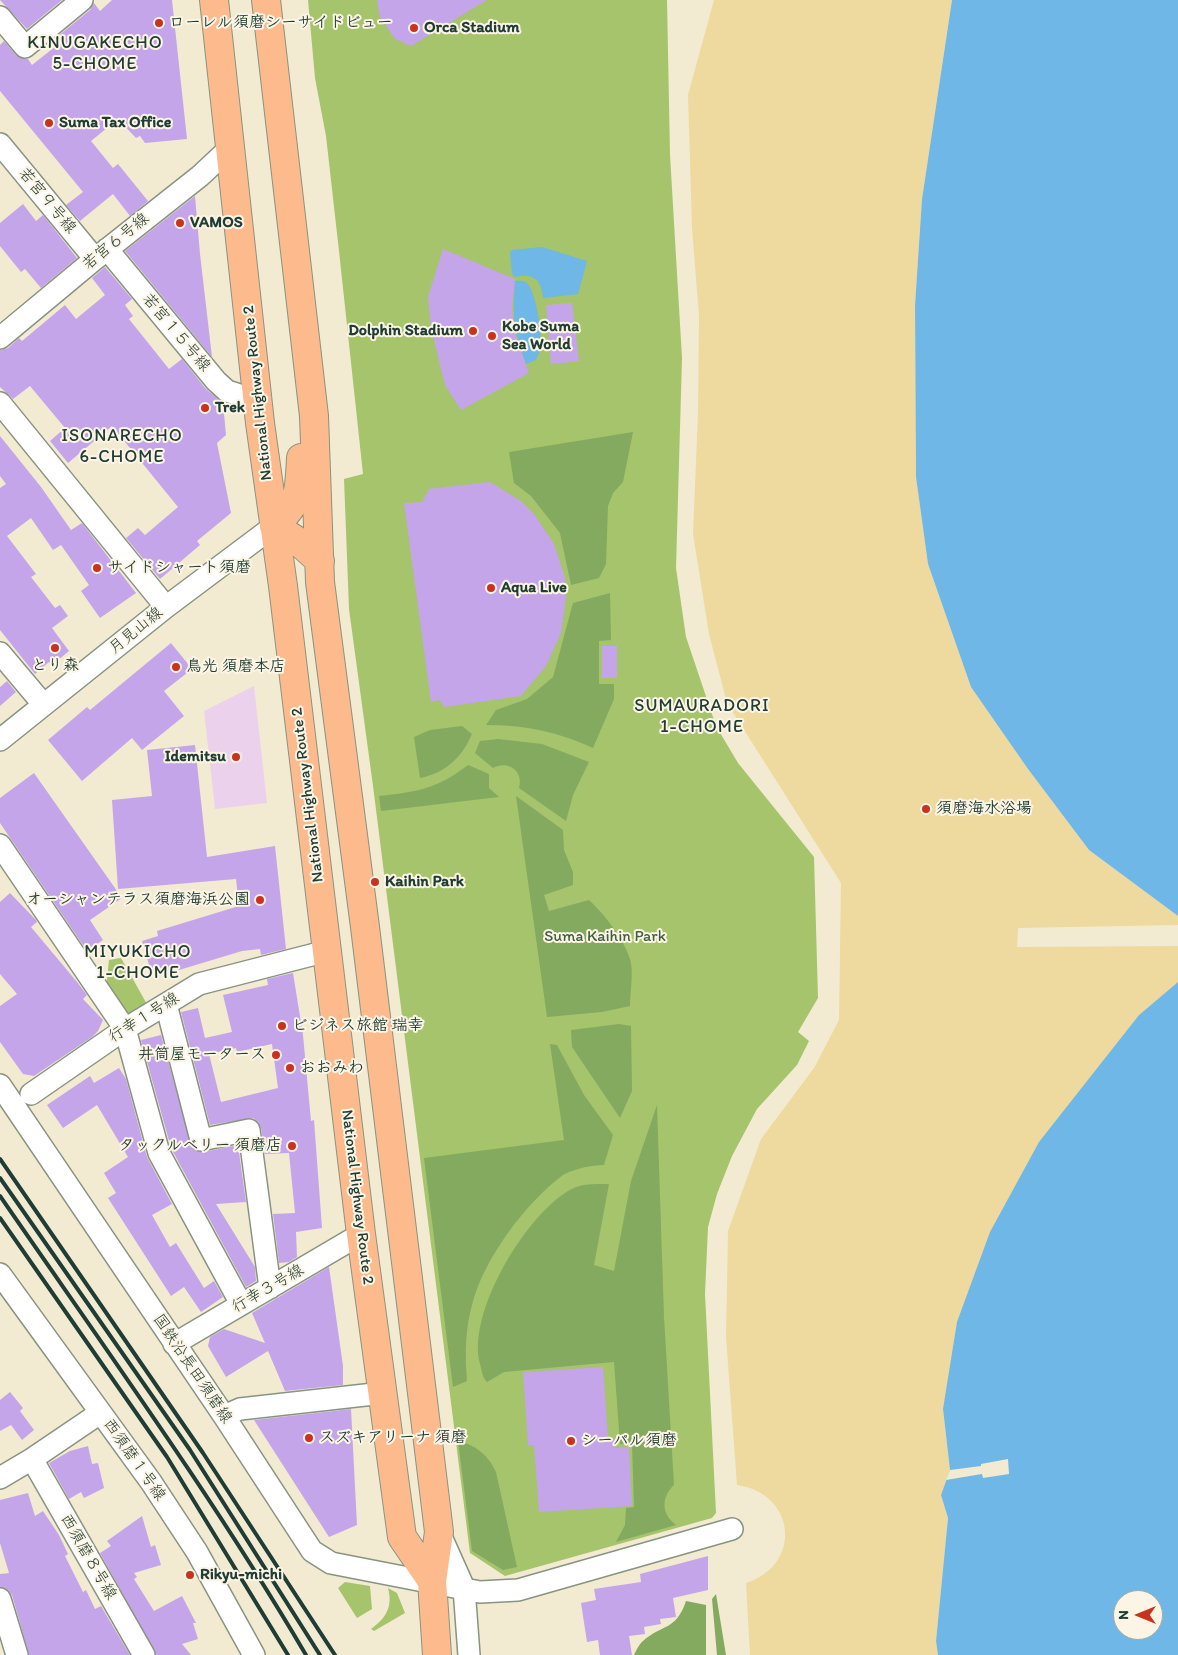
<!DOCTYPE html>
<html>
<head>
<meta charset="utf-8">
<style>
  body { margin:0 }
  #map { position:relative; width:1178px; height:1655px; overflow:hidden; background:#f2ebd1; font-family:Itim,sans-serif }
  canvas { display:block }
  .north { position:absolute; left:1113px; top:1590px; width:50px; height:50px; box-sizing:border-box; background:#fcf5e5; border:1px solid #a4ab9e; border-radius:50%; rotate:270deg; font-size:14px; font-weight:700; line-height:20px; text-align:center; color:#1f3d34 }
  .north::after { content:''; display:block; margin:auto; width:18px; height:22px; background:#c8321e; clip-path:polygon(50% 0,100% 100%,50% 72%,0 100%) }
</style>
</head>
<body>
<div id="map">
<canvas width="1178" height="1655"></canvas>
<div class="north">N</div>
</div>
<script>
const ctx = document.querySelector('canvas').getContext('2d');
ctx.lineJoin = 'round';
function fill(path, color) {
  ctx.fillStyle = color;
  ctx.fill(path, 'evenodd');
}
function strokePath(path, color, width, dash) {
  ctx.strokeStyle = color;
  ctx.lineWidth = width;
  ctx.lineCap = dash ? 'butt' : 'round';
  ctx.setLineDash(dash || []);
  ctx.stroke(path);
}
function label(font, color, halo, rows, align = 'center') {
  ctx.font = font + ' Itim,"Klee One",sans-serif';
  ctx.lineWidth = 4;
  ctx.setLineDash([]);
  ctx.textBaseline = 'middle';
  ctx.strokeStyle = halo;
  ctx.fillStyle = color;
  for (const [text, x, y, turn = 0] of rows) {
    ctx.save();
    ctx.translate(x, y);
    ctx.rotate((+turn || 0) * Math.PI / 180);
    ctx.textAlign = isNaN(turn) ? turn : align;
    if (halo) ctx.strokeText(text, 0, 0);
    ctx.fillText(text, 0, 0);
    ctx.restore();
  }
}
const built = new Path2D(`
  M254 686 267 803 215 809 204 711Z`);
const green = new Path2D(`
  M308 0H667L670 155 682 358 676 568 686 637 716 726 738 763 814 857 818 998 798 1032 809 1041 797 1065 757 1109 732 1156 717 1194 708 1227 705 1294 716 1513 712 1518 505 1576 470 1553 373 786 349 609 344 479 363 474 339 251 326 136 315 78Z
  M121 958 148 1006 134 1014 120 1011 106 989 109 960Z
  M345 1582 370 1586 372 1609 357 1618 338 1588Z
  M388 1588 397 1593 405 1613 374 1631 371 1629C386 1618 393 1607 388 1588Z`);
const forest = new Path2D(`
  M633 432 623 482 613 493 608 506 606 564 599 578 571 585 560 533 531 496 514 483 509 452Z
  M610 593 611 640 599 641V684H614V699L593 748C559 732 525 725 486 725L496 710 527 699 553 677 573 603Z
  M462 726 472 734C462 757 446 773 420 778L414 737 430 730Z
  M498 739 542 744 589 762 573 795 566 821 519 788C524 771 508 760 493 768L475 753 480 741Z
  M468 765 489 774V788L499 797 381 811 379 796C417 792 437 789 468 765Z
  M516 796 563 830 564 850 573 872V885L544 895 549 911 589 900C605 915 623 938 630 959 634 972 630 992 630 1006L602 1012 547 1017Z
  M619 1024 631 1026 632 1091 620 1118 572 1047 571 1030Z
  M550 1044 557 1045 584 1095 613 1135 604 1165C592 1165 573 1169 563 1175 526 1202 483 1260 472 1305 465 1330 465 1355 467 1381L453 1387 424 1158 564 1140Z
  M657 1105 664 1317 674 1485C661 1497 661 1514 676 1525L616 1542 625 1525 626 1508 634 1507 632 1443 620 1444 614 1362 504 1372 487 1382C482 1377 482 1371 480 1364 467 1313 524 1218 568 1191 580 1183 595 1184 609 1184L594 1265 614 1271 631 1181Z
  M458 1441C476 1445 488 1455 496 1472L517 1567 503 1570 472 1551Z
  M716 1594 726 1655H717L712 1599Z
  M686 1601 706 1605V1655H634C636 1651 639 1644 643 1641 662 1624 676 1631 686 1601Z`);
const sand = new Path2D(`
  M714 0H952L922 199 915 305 916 477 928 564 971 687 1028 769 1089 850 1178 916V925L1018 928 1017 947 1178 946V982L1139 1015 1097 1069 943 1409 950 1470 941 1495 948 1518 936 1641 938 1655H750L746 1583C803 1565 796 1493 737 1485L726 1337 728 1231 761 1139 814 1068 839 1020 841 883 727 703 709 634 693 534 698 413 699 316 692 228 688 95Z`);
const water = new Path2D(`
  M952 0H1178V916L1089 850 1028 769 971 687 928 564 916 477 915 305 922 199Z
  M542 247 587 261 578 294 543 298C541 279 533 273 515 277L512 274 510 252 512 250Z
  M515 281C519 281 523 280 527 283 536 291 543 336 540 349 540 353 537 357 536 360L526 364C514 332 512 316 515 281Z
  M1178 982V1655H938L936 1641 948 1518 941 1495 950 1470 943 1409 957 1322 990 1232 1039 1142 1139 1015ZM1123 1600H1153V1630H1123Z`);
const pier = new Path2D(`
  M1008 1459 1009 1474 983 1478 982 1474 946 1480 950 1470 981 1466V1464Z`);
const building = new Path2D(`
  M0 0H62L27 29Z
  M112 0H172L187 139 145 143 140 136 136 138 118 119 91 141 113 168 118 164 148 201 130 216 113 194 80 221 66 205 83 192 0 91V45L4 41 16 55 28 59 32 65 56 46 52 41 90 10 94 3 100 11Z
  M377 0H487L411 46 395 39 380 17Z
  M195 196 200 254 212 357 125 251Z
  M23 204 36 221 43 215 77 258 41 288 25 269 21 272 0 246V223Z
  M443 249 515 279 512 307 515 334 529 373 461 410 445 385 431 328 428 297Z
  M105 267 132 299 125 305 133 316 129 319 169 369 182 359 206 389 223 403 226 435 217 443 231 513 197 541 200 545 160 579 126 538 138 528 145 535 178 507 112 426 68 463 50 441 65 428 30 386 13 399 0 387V350L8 348 19 338 22 341 65 305 76 319 105 295 92 278Z
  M572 303 579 361 551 364 546 305Z
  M0 436 41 487 71 530 82 523 136 593 100 618 81 591 89 585 61 545 53 550 31 518 7 536 36 574 31 577 55 608 60 605 68 616 52 628 69 651 52 665 49 662 35 674 0 630V488L6 484 0 476Z
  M490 482 521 501 534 514 554 544 565 578 566 597 561 633 546 666 521 696 444 707 440 700 431 702 404 503 422 502 429 489Z
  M171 643 192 669 164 691 184 716 142 750 132 738 82 781 48 740 87 707 90 710Z
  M602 646H617V678H602Z
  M7 681 16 692 0 706V687Z
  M195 745 207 857 275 846 286 949 261 955 260 949 242 951 156 977 155 974 152 975 142 941 158 936 157 931 239 906 236 879 118 889 112 800 152 796 147 750Z
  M34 773 122 898 90 920 103 940 87 951 0 823V798Z
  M10 893 36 920 37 922 31 927 77 982 87 995 83 999 103 1020 98 1031 92 1037 34 1076 23 1074 0 1042V1006L17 994 0 974V902Z
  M293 973 303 1035 311 1121 314 1120 322 1228 296 1232 297 1257 289 1262 279 1263 273 1214 295 1213 289 1153 265 1154 261 1128 258 1122 253 1118 210 1125 181 1012 198 1008 205 1038 232 1032 223 995 268 985 267 979ZM272 1044 278 1088 221 1102 209 1054 236 1048 237 1052Z
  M161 1035 192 1148 203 1152 238 1145 246 1202 216 1204 255 1267 256 1281 246 1287 171 1148 141 1040Z
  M119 1068 126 1079 147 1157 172 1204 152 1215 170 1247 176 1243 204 1288 214 1281 223 1297 201 1312 184 1287 171 1296 108 1198 116 1193 104 1173 128 1157 97 1105 63 1128 47 1105 90 1076 94 1083Z
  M329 1267 343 1366V1385L285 1391 268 1351 226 1377 208 1346 210 1337 224 1329 265 1343 252 1313Z
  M603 1367 608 1438H615V1448L629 1447 632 1506 539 1512 534 1445H528L523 1372Z
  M10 1392 23 1408 20 1411 34 1430 22 1440 11 1425 0 1431V1400Z
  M351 1409 357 1525 329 1537 254 1420Z
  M88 1446 92 1464 98 1463 104 1488 84 1498 81 1492 69 1499 49 1463 70 1451Z
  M28 1493 35 1516 43 1511 59 1535 68 1554 65 1556 83 1592 86 1590 95 1609 101 1606 130 1655H29L12 1595 8 1590 0 1587V1574L9 1573 0 1543V1500Z
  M142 1516 151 1547 155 1545 161 1565 134 1573 137 1577 134 1579 154 1611 182 1596 196 1623H193L198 1639 182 1644 191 1655H156L100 1553 111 1546 107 1541Z
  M708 1556V1590L673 1598 676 1617 660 1619 661 1624 644 1627 645 1634 629 1636 632 1655H600L598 1640 587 1642 581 1603 596 1600 594 1589 641 1582 640 1574Z`);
const minor = new Path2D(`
  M0 17 25 47 82 0
  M0 144 95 259
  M107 249 216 381 227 391 258 401
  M0 338 95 259 200 176 231 147
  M0 403 166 607
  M0 653 43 704
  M0 740 166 607 274 526
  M0 845 125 1029 159 1153 241 1304
  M166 1004 201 1140 249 1130 270 1288
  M0 1085 224 1416 312 1551 331 1563 480 1592 518 1590 732 1529
  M31 1094 125 1029 199 984 327 951
  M0 1274 151 1482 197 1552 254 1655
  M174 1344 361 1234
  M224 1416 240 1409 383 1393
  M32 1459 144 1655
  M0 1478 32 1459 100 1413
  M439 1532 464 1588 469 1655
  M0 1599 17 1655`);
const highway = new Path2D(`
  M214 0 260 423 283 586 361 1234 402 1537 432 1581
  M266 0 314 416 320 582 365 927 439 1532 432 1581 437 1655
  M301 458C299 493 301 501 274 526L299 542 320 561`);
const rail = new Path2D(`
  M0 1159 203 1453 335 1655
  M0 1178 190 1450 320 1655
  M0 1196C104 1347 213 1497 306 1655
  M0 1218 167 1457 288 1655`);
const markers = [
  [159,23,5,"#c8321e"],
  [414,28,5,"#c8321e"],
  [49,123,5,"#c8321e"],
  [180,223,5,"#c8321e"],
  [473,331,5,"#c8321e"],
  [492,336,5,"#c8321e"],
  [205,408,5,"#c8321e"],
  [97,568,5,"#c8321e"],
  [491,588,5,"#c8321e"],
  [55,648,5,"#c8321e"],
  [176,667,5,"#c8321e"],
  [236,757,5,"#c8321e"],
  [926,809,5,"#c8321e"],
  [375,882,5,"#c8321e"],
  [260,900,5,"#c8321e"],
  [282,1026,5,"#c8321e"],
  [276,1055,5,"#c8321e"],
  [290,1068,5,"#c8321e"],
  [292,1146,5,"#c8321e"],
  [309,1438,5,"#c8321e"],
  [571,1441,5,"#c8321e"],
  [190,1575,5,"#c8321e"]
];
const poiNames = [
  ["ローレル須磨シーサイドビュー",169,23],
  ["Orca Stadium",424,28],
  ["Suma Tax Office",59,123],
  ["VAMOS",190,223],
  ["Kobe Suma",502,327],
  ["Sea World",502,345],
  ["Dolphin Stadium",463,331,"right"],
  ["Trek",215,408],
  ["サイドシャート須磨",107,568],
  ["Aqua Live",501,588],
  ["とり森",55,666,"center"],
  ["鳥光 須磨本店",186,667],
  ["Idemitsu",226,757,"right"],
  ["須磨海水浴場",936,809],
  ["Kaihin Park",385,882],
  ["オーシャンテラス須磨海浜公園",250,900,"right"],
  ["ビジネス旅館 瑞幸",292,1026],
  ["井筒屋モータース",266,1055,"right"],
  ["おおみわ",300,1068],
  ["タックルベリー 須磨店",282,1146,"right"],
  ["スズキアリーナ 須磨",319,1438],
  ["シーパル須磨",581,1441],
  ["Rikyu-michi",200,1575]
];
const streetNames = [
  ["若宮９号線",47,201,50],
  ["若宮６号線",116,242,-39],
  ["若宮１５号線",176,333,50],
  ["National Highway Route 2",258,393,-96],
  ["月見山線",136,631,-39],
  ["National Highway Route 2",308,795,-97],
  ["行幸１号線",144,1018,-32],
  ["National Highway Route 2",357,1197,83],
  ["行幸３号線",268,1289,-30],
  ["国鉄沿長田須磨線",192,1369,56],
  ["西須磨１号線",134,1460,55],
  ["西須磨８号線",88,1557,60]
];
const parkNames = [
  ["Suma Kaihin Park",605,937]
];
const neighbourhoodNames = [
  ["KINUGAKECHO",95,43],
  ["5-CHOME",95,64],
  ["ISONARECHO",122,436],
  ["6-CHOME",122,457],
  ["SUMAURADORI",702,706],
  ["1-CHOME",702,727],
  ["MIYUKICHO",138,952],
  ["1-CHOME",138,973]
];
fill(built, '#ebd1ec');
fill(green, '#a5c46c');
fill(forest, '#84aa60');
fill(sand, '#eeda9e');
fill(water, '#6eb7e6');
fill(pier, '#f2ebd1');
fill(building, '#c4a5ea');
strokePath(minor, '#889482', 24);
strokePath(highway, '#889482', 30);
strokePath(minor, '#fff', 21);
strokePath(highway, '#fcba8d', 28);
strokePath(rail, '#1f3d34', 4);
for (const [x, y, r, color] of markers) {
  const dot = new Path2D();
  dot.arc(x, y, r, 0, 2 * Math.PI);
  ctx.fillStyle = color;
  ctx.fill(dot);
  strokePath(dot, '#fcf5e5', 2);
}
label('bold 16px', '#1f3d34', '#fcf5e5', poiNames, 'left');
label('16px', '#1f3d34', '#fcf5e5', streetNames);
label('16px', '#405f42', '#fcf5e5', parkNames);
ctx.letterSpacing = '1px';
label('18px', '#1f3d34', '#fcf5e5', neighbourhoodNames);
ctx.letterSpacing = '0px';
</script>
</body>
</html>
